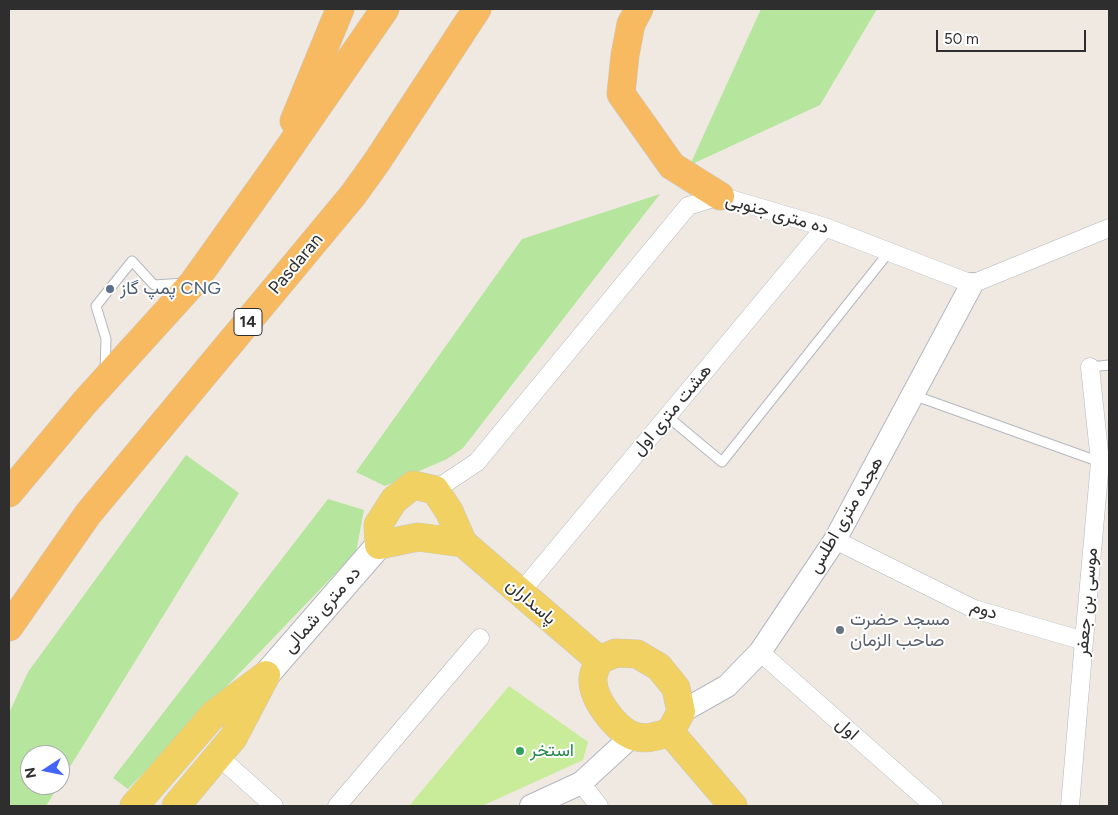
<!DOCTYPE html>
<html>
<head>
<meta charset="utf-8">
<style>
  body { margin:0 }
  #map { position:relative; width:1118px; height:815px; overflow:hidden; background:#efe9e1; font-family:Figtree,sans-serif }
  canvas { display:block }
  .frame { position:absolute; inset:0; border:10px solid #2e2e2e; pointer-events:none }
  .north { position:absolute; left:20px; top:745px; width:50px; height:50px; box-sizing:border-box; background:#fff; border:1px solid #ababab; border-radius:50%; rotate:259deg; font-size:14px; font-weight:700; line-height:20px; text-align:center; color:#2e2e2e }
  .north::after { content:''; display:block; margin:auto; width:18px; height:22px; background:#4264fb; clip-path:polygon(50% 0,100% 100%,50% 72%,0 100%) }
  .scale { position:absolute; left:936px; top:30px; width:150px; height:22px; box-sizing:border-box; border:2px solid #2e2e2e; border-top:0; padding-left:6px; font-size:15px; line-height:18px; white-space:nowrap; color:#2e2e2e; -webkit-text-stroke:4px #fff; paint-order:stroke }
</style>
</head>
<body>
<div id="map">
<canvas width="1118" height="815"></canvas>
<div class="frame"></div>
<div class="north">N</div>
<div class="scale">50 m</div>
</div>
<script>
const ctx = document.querySelector('canvas').getContext('2d');
ctx.lineJoin = 'round';
function fill(path, color) {
  ctx.fillStyle = color;
  ctx.fill(path, 'evenodd');
}
function strokePath(path, color, width, dash) {
  ctx.strokeStyle = color;
  ctx.lineWidth = width;
  ctx.lineCap = dash ? 'butt' : 'round';
  ctx.setLineDash(dash || []);
  ctx.stroke(path);
}
function label(font, color, halo, rows, align = 'center') {
  ctx.font = font + ' Figtree,Vazirmatn,sans-serif';
  ctx.lineWidth = 4;
  ctx.setLineDash([]);
  ctx.textBaseline = 'middle';
  ctx.strokeStyle = halo;
  ctx.fillStyle = color;
  for (const [text, x, y, turn = 0] of rows) {
    ctx.save();
    ctx.translate(x, y);
    ctx.rotate((+turn || 0) * Math.PI / 180);
    ctx.textAlign = isNaN(turn) ? turn : align;
    if (halo) ctx.strokeText(text, 0, 0);
    ctx.fillText(text, 0, 0);
    ctx.restore();
  }
}
const green = new Path2D(`
  M761 9H877L820 105 690 165Z
  M660 194 463 448 447 459 385 486 356 472 522 239Z
  M186 455 239 493 60 783V755H30V785H59L46 806H9V713L28 672Z
  M328 499 364 510 356 552 128 789 113 778Z`);
const pitch = new Path2D(`
  M509 686 588 742 583 760 482 806H409Z`);
const service = new Path2D(`
  M1090 367 1109 365
  M105 370 106 339 96 306 132 261 154 285 185 283
  M913 395 1100 462
  M667 416 722 462 889 252`);
const minor = new Path2D(`
  M435 490 477 462 688 206 720 196 825 227 972 284 1109 228
  M835 540 974 609 1084 641
  M520 593 825 227
  M760 652 934 806
  M218 756 274 806
  M581 783 599 806
  M337 806 480 638
  M1070 806 1084 641 1100 462 1090 367`);
const tertiary = new Path2D(`
  M681 712 727 686 760 652 835 540 972 284
  M531 806 581 783 632 736`);
const secondary = new Path2D(`
  M266 675 379 545`);
const primary = new Path2D(`
  M413 485 435 490 449 511 463 543 418 537 379 545 378 525 394 500Z
  M463 543 599 660
  M616 653 637 654 659 667 676 688 681 712 670 732C658 736 644 741 631 735 614 727 592 698 593 679 593 673 597 665 599 660Z
  M670 732 733 806
  M134 806 214 714 266 675 233 738 176 806`);
const trunk = new Path2D(`
  M639 9 631 24 625 55 621 94 672 166 720 196
  M294 121 340 9
  M9 493 85 402 193 283 273 171 385 9
  M9 627 88 514 353 195 376 163 477 9`);
const markers = [
  [110,289,5,"#5c6f8a"],
  [840,630,5,"#6b7280"],
  [520,751,5,"#2e9e5b"]
];
const shields = [
  [248,322,28]
];
const shieldNames = [
  ["14",248,322]
];
const streetNames = [
  ["ده متری جنوبی",777,214,16],
  ["Pasdaran",296,264,-50],
  ["هشت متری اول",672,410,-50],
  ["هجده متری اطلس",846,515,-60],
  ["پاسداران",531,602,41],
  ["موسی بن جعفر",1087,602,-85],
  ["ده متری شمالی",322,610,-49],
  ["دوم",984,610,19],
  ["اول",847,729,42]
];
const serviceNames = [
  ["پمپ گاز CNG",120,289]
];
const worshipNames = [
  ["مسجد حضرت",850,620],
  ["صاحب الزمان",850,641]
];
const leisureNames = [
  ["استخر",530,751]
];
fill(green, '#b6e59e');
fill(pitch, '#c9ec9a');
strokePath(service, '#b4b7c1', 11);
strokePath(minor, '#b4b7c1', 19);
strokePath(tertiary, '#b4b7c1', 24);
strokePath(secondary, '#b4b7c1', 28);
strokePath(primary, '#c9c9c9', 29);
strokePath(trunk, '#c9c9c9', 29);
strokePath(service, '#fff', 9);
strokePath(minor, '#fff', 18);
strokePath(tertiary, '#fff', 22);
strokePath(secondary, '#fff', 26);
strokePath(primary, '#f2d163', 28);
strokePath(trunk, '#f8ba60', 28);
for (const [x, y, r, color] of markers) {
  const dot = new Path2D();
  dot.arc(x, y, r, 0, 2 * Math.PI);
  ctx.fillStyle = color;
  ctx.fill(dot);
  strokePath(dot, '#fff', 2);
}
for (const [x, y, w] of shields) {
  const box = new Path2D();
  box.roundRect(x - w / 2, y - 13.5, w, 27, 4);
  ctx.fillStyle = '#fff';
  ctx.fill(box);
  strokePath(box, '#2e2e2e', 1);
}
label('bold 16px', '#2e2e2e', null, shieldNames);
label('18px', '#2e2e2e', '#fff', streetNames);
label('18px', '#4e5e75', '#fff', serviceNames, 'left');
label('18px', '#5b616d', '#fff', worshipNames, 'left');
label('18px', '#27864d', '#fff', leisureNames, 'left');
</script>
</body>
</html>
